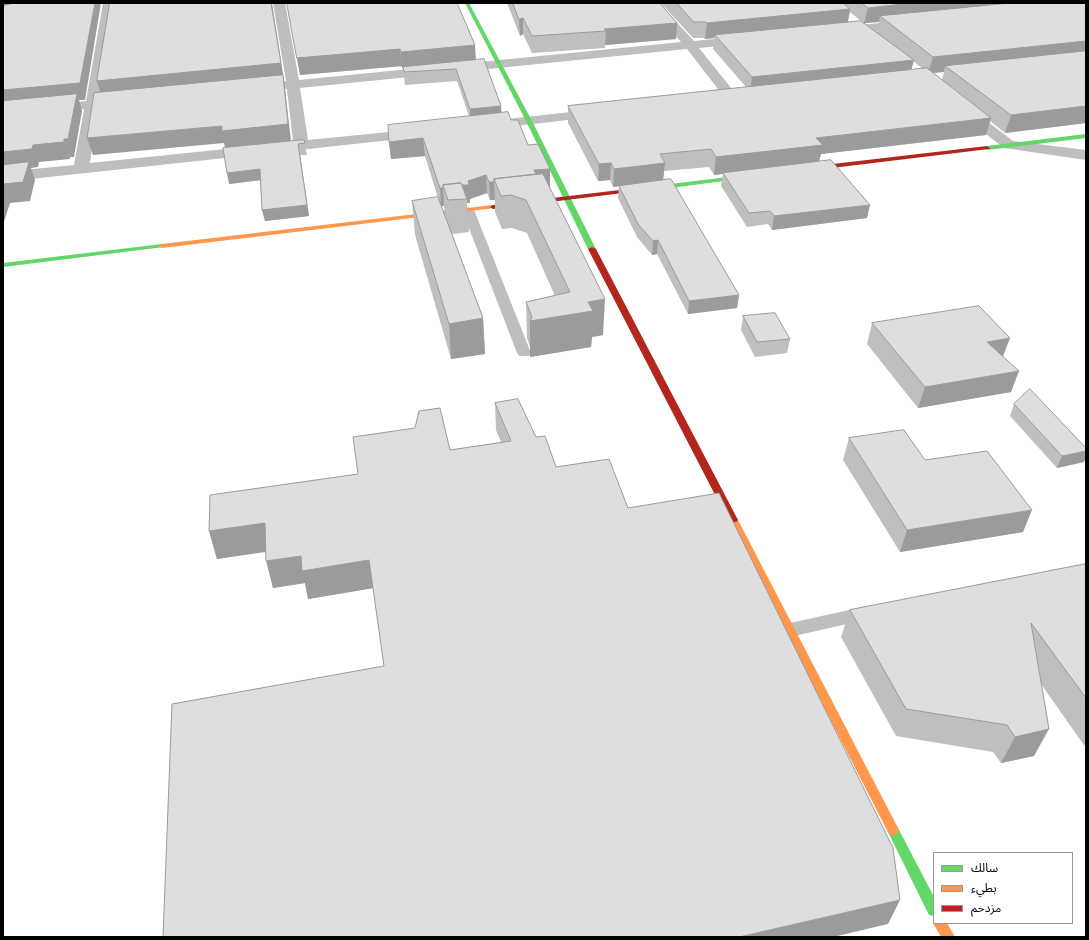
<!DOCTYPE html>
<html>
<head>
<meta charset="utf-8">
<style>
  body { margin:0 }
  #map { position:relative; width:1089px; height:940px; overflow:hidden; background:#fff; font-family:"DM Sans","Noto Sans Arabic",sans-serif }
  canvas { display:block }
  .frame { position:absolute; inset:0; border:4px solid #000; pointer-events:none }
  .legend { position:absolute; left:933px; top:852px; width:140px; height:72px; box-sizing:border-box; background:#fff; border:1px solid #999; margin:0; padding:5px 7px; list-style:none; font-size:12px; color:#000 }
  .legend li { display:flex; align-items:center; gap:8px; height:20px }
  .legend b { width:20px; border:1px solid #999 }
</style>
</head>
<body>
<div id="map">
<canvas width="1089" height="940"></canvas>
<div class="frame"></div>
<ul class="legend">
<li><b style="height:5px;background:#63d668"></b>سالك</li>
<li><b style="height:5px;background:#ff974d"></b>بطيء</li>
<li><b style="height:5px;background:#b3261e"></b>مزدحم</li>
</ul>
</div>
<script>
const ctx = document.querySelector('canvas').getContext('2d');
ctx.lineJoin = 'round';
function fill(path, color) {
  ctx.fillStyle = color;
  ctx.fill(path, 'evenodd');
}
function strokePath(path, color, width, dash) {
  ctx.strokeStyle = color;
  ctx.lineWidth = width;
  ctx.lineCap = dash ? 'butt' : 'round';
  ctx.setLineDash(dash || []);
  ctx.stroke(path);
}
const lane = new Path2D(`
  M468 207 474 210 531 353 529 356H519L517 353 462 210Z
  M867 606 873 608 876 613 873 618 790 637 784 635 781 630 784 625 790 623Z`);
const street = new Path2D(`
  M103 3H115L100 99 123 97 128 98 130 101 128 104 98 108 90 163 293 142 287 89 255 92 250 91 248 88 250 85 255 84 286 81 273 3H285L299 80 681 42 647 3H659L694 41 744 36 748 37 750 40 748 43 744 44 699 48 740 99 738 102 733 103 728 102 687 49 300 88 308 140 419 129 424 130 426 133 424 136 419 137 3 182V172L74 165 84 109 3 117V109L86 101Z
  M907 20 911 21 913 24 911 27 842 35 838 34 836 31 838 28 842 27Z
  M965 107 970 108 1013 141 1086 150V160L1004 148 960 114 958 111 960 108Z
  M598 109 603 110 605 113 603 116 489 129 484 128 482 125 484 122 489 121Z`);
const fast = new Path2D(`
  M465 3H469L532 121 596 249 594 250H590L588 249 526 121Z
  M1086 134V138L987 150 984 148 987 146Z
  M753 174 756 176 755 177 662 189 659 187 662 185Z
  M162 244 165 246 164 247 3 267V263Z
  M893 824 897 826 934 897V916L929 915 887 830 889 826Z`);
const slow = new Path2D(`
  M493 205 495 206V208L162 248 159 246 162 244Z
  M733 517 736 518 738 520 897 826 899 830 897 834 893 836 889 834 728 520 730 518Z
  M934 922V923H947L955 937H941L933 923Z`);
const jam = new Path2D(`
  M987 146 990 148 989 149 807 171 804 169 807 167Z
  M662 185 665 187 664 188 493 209 490 207 493 205Z
  M592 247 596 249 738 520 736 522H730L728 520 588 249Z`);
const wall = new Path2D(`
  M287 3H457L476 60 502 113 511 120 528 145 549 187 603 335 592 337 591 347 530 357V347L527 338 526 302 555 296 527 233 512 228 502 229 495 212V200H490L487 193 470 199V203H467L469 232 452 234 483 318 485 354 451 359 415 235 412 201 438 198 425 156 391 159 389 142 469 116 457 81 405 85 403 68H402V66L300 75ZM441 206H444L445 215Z
  M507 3H660L677 23 676 39 605 45V48L532 53 523 34 520 36Z
  M661 3H1086V123L1005 133 990 121 986 135 821 154 819 161 867 218 772 230 768 224 747 227 721 186 723 174 714 175 709 167 664 171 663 180 739 295 737 308 688 314 657 254 652 255 637 237 618 198 619 186 613 187 610 180 598 181 568 123V106L746 87 713 49 714 38 705 39 704 38H693ZM850 12 861 21 848 22ZM879 22 877 32 865 23ZM913 61 923 69 911 70ZM944 72 942 80 932 73Z
  M304 140 307 155H300L309 216 265 221 262 210 260 180 229 184Z
  M743 316 790 339 787 353 755 357 741 330Z
  M872 323 1003 356 1011 392 918 408 867 344Z
  M495 403 536 437 556 467 628 508 888 924 384 666 373 588 308 599 305 583 273 588 265 551 217 559 209 531 358 474 450 450 501 442 496 430Z
  M1014 404 1084 462 1057 468 1010 416Z
  M849 438 925 460 1023 532 900 552 843 460Z
  M1086 564V748L1041 684 1034 756 1001 763 993 752 896 736 841 637 850 610Z`);
const shadedWall = new Path2D(`
  M3 3H40L3 11Z
  M95 3H101L85 100H79L82 111 74 157H70V159L39 162 38 167 31 168 35 180 30 201 10 203 3 225V90Z
  M272 3 284 80 291 141 225 148 224 143 93 155 87 138 222 126 288 124 102 97 97 81Z
  M912 3H1058L880 16 879 22 864 23 868 8Z
  M850 9 847 25 715 35 714 38 705 39 707 23Z
  M523 18V34L520 36 519 19Z
  M677 23 676 39 605 45 606 31 604 29Z
  M1086 41V57L945 66 944 72 928 73 933 57Z
  M475 45 476 61 402 68 401 52Z
  M400 49 402 66 300 75 297 58Z
  M914 60 910 75 750 92 752 77Z
  M501 106 502 118 470 121V109Z
  M1086 106V123L1005 133 1011 115Z
  M991 118 986 135 821 154 819 162 714 175 716 157 816 138Z
  M423 138 425 156 391 159 389 142Z
  M300 155 309 216 265 221 262 210Z
  M611 163 610 180 598 181 599 164Z
  M665 163 663 181 613 187 614 169Z
  M260 169 262 180 229 184 227 173Z
  M550 169V187L511 195 534 170Z
  M486 175 487 193 470 199V203H467V199L443 188 468 181Z
  M489 182H494L495 200H490Z
  M440 188H443L444 206H441Z
  M870 205 867 218 772 230 774 216Z
  M658 240 657 254 652 255 653 241Z
  M739 295 737 308 688 314 689 301Z
  M605 299 603 335 592 337 591 347 530 357V321L588 302Z
  M483 318 485 354 451 359 449 324Z
  M1010 338 1002 359 987 342Z
  M1019 371 1011 392 918 408 925 387Z
  M1086 451V457L1084 462 1057 468 1062 456Z
  M1032 510 1023 532 900 552 907 530Z
  M265 523 272 551 217 559 209 531Z
  M301 556 369 560 374 588 308 599 305 583 273 588 266 561Z
  M1049 729 1034 756 1001 763 1015 737Z
  M900 900 888 924 833 937H739Z`);
const building = new Path2D(`
  M14 3H95L80 83 3 90V6Z
  M110 3H271L281 63 97 81Z
  M287 3H457L475 45 401 52 400 49 297 58Z
  M513 3H660L677 23 604 29 606 31 532 36 523 18 519 19Z
  M677 3H843L850 9 707 23 705 22H694Z
  M862 3H912L868 8Z
  M1010 3H1086V41L933 57 880 16Z
  M861 21 914 60 752 77 715 35Z
  M1086 51V106L1011 115 945 66Z
  M484 59 501 106 470 109 456 69 404 72 403 67Z
  M927 68 991 118 816 138 823 145 716 157 711 149 660 154 665 163 614 169 611 163 599 164 568 106Z
  M283 75 288 124 222 131V126L87 138 94 93Z
  M77 94 68 139H64V142L33 145 32 149 3 152V101Z
  M508 112 511 120H518L528 145 538 144 550 169 534 170 536 174 494 179V182H489L486 175 468 181 469 185H462L461 183 443 185V188H440L423 138 389 142 388 125Z
  M304 140 305 143 298 144 307 205 262 210 260 169 227 173 223 148Z
  M831 160 870 205 774 216 770 211 749 213 723 173Z
  M29 162 23 182 3 184V165Z
  M543 174 605 299 588 302 593 311 530 321 532 317 526 302 570 292 526 200 511 195 501 196 494 179Z
  M671 179 739 295 689 301 658 240 653 241 638 224 619 186Z
  M461 183 467 199 448 200 443 185Z
  M438 197 483 318 449 324 412 201Z
  M979 306 1010 338 987 342 1019 371 925 387 872 323Z
  M775 313 790 339 757 342 743 316Z
  M1030 389 1086 448V451L1062 456 1014 404Z
  M518 399 536 437 545 436 556 467 609 459 628 508 719 493 893 848 900 900 739 937H163L172 704 384 666 369 560 302 571 301 556 266 561 265 523 209 531 210 495 358 474 353 437 415 428 419 411 440 408 450 450 511 441 495 403Z
  M904 430 925 460 987 451 1032 510 907 530 849 438Z
  M1086 564V698L1031 623 1049 729 1015 737 1007 725 906 709 850 610Z`);
fill(lane, '#bebebe');
fill(street, '#bebebe');
fill(fast, '#63d668');
fill(slow, '#ff974d');
fill(jam, '#b3261e');
fill(wall, '#bfbfbf');
fill(shadedWall, '#9b9b9b');
fill(building, '#dedede');
strokePath(building, '#9b9b9b', 1);
</script>
</body>
</html>
